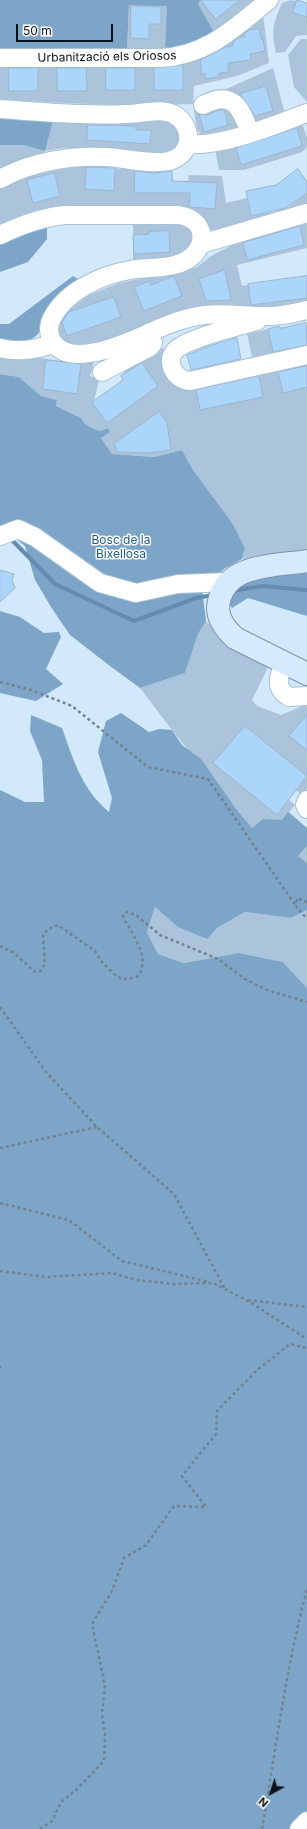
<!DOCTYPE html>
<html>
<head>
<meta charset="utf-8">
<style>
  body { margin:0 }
  #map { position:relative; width:307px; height:1829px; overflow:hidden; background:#d2e8fb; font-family:Inter,sans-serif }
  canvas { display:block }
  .north { position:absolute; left:251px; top:1773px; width:40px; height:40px; -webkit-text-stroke:3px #fff; paint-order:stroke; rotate:220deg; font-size:11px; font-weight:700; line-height:16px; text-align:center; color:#09121a }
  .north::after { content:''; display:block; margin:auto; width:14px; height:18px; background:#09121a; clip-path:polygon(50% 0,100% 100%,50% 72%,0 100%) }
  .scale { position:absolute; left:16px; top:24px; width:97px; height:18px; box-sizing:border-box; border:2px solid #09121a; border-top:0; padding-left:5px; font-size:12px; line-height:14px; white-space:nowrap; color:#09121a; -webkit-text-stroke:3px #fff; paint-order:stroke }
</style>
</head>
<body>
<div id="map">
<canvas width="307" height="1829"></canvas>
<div class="north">N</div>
<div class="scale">50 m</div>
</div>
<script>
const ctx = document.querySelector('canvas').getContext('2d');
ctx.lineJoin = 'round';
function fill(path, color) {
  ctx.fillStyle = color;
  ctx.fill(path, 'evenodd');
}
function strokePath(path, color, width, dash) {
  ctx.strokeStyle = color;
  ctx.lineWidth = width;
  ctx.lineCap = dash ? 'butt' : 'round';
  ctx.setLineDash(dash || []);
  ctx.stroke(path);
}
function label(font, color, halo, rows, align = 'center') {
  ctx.font = font + ' Inter,sans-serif';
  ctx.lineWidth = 3;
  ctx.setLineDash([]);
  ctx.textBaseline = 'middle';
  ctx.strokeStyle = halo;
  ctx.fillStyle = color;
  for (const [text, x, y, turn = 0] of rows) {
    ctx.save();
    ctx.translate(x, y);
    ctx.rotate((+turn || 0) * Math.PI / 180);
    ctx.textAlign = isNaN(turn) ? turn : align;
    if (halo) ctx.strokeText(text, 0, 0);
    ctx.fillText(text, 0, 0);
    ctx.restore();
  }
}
const green = new Path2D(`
  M200 0H255L215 34 197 4Z
  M291 0 307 3V35L296 36 285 52 276 53C271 29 273 25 282 3Z
  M129 5H168L165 49H127Z
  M263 14 269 63 237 76 194 86 193 104 273 68 285 114 210 137 201 135 197 129 193 104 133 106 0 100V65L183 64 195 60Z
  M301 39H307V102L294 87 288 55Z
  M53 121 88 123 162 121 169 122 180 129 182 137 174 151 167 153 113 152 64 148 45 151 43 156 0 174V145H23L45 151Z
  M302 123 307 138V147L302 152 244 170H219L215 149Z
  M87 166 135 170 172 171 173 181H188L189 175 222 176 226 203 247 198 251 216 277 211 275 198 281 197 288 207 307 193V203L301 206 218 233 211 230 198 215 119 207 58 206 33 211 0 225V189C30 174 54 169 87 166Z
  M307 222V248L237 265 242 286 307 276V303L78 347 60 340 56 324 63 314 89 295 119 283 197 267 211 256 242 240Z
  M133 224 183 225 190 228 194 236 193 244 181 256 133 264Z
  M268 329 274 356 253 361 247 334Z
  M162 348 166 351 170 380 307 362V552L242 559 245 548 193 470 182 450 154 457 112 454 101 438V431C93 429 85 426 81 418L56 406 57 400 41 396 19 377 0 374V352L81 364 94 362 90 376 99 380 94 401 123 380 121 376 125 372 122 369 144 355Z
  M206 621 227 642 270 663 252 700 257 706 281 715 307 704V789L302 795 234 740 227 748 295 805 289 812 307 828 301 852 307 846V871L252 828 172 730 140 688 185 673 198 634Z
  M155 907 206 939 217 928 245 912 291 918 307 910V988L283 962 239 953 184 963 158 954 147 932Z`);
const forest = new Path2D(`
  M0 0H200L198 4 215 34 194 44 165 49 167 6 129 5 127 49 0 50Z
  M0 117 53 121 45 151 23 145H0Z
  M47 226V239L28 262 0 272V243Z
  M73 276 81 281 36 336 27 342 0 341V324H9Z
  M0 374 19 377 41 396 57 400 56 406 81 418C85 426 93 429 101 431L108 428 110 432 101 438 112 454 154 457 182 450 193 470 232 523 245 548 242 559 224 569 202 590 206 621 198 634 185 673 140 688 110 666 70 635 51 607 35 580 25 546 0 526Z
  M307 570V616L248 598 232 608 228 602 237 586 262 577Z
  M0 611 20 617 44 633 59 632 61 637 46 669 63 684 36 701 0 693Z
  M121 713 149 732 159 729 172 730 182 745 201 759 237 810 252 828 263 819 282 820 288 812 307 828V846L298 856 307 863V910L291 918 245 912 217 928 207 939 178 927 155 907 147 932 158 954 184 963 239 953 283 962 307 988V1829H0V790L25 802H44L42 760 30 731 31 715 62 728C74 761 81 788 109 812L112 798 98 752 106 721Z`);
const stream = new Path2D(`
  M9 537 55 584 134 621 196 598 214 595
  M232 591 263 586 307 590`);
const building = new Path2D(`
  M201 0H240L216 19Z
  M297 0 307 3V17L293 13Z
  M131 6 161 7V24H149V39L131 38Z
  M259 29 261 39H263L265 51 250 54 251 60 228 63 229 72 219 73V77L205 79V74H202L200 60 225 47 233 46V42L239 37H245L244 34 249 30Z
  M183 65V90H154V68Z
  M9 68H38V91H9Z
  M57 68H86L87 91H58Z
  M106 68H135V90H106Z
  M266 86 273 111 255 116 240 94Z
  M224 110 228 125 204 132 199 114 207 115 216 111Z
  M88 125 136 126V130H151L150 144 87 140Z
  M297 128 302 146 241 165 236 148Z
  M87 167 115 168 114 191 85 189Z
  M298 169 307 182V193L285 208 251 216 246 191 276 185Z
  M135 171 154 173 172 171V181L217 183 215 209 189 207 190 193H135Z
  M55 173 60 196 33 203 27 180Z
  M300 226 304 245 247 260 243 243Z
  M169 231 170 252 134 254 133 235 149 234V232Z
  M225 270 231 300 206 301 199 279Z
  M174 276 182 296 144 311 134 287 149 281 151 285Z
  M307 276V298L251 305 248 284Z
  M114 297 121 317 67 336 62 322 69 312Z
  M306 323 307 345 273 352 268 329 279 326 280 328Z
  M237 338 241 359 191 370 187 355 209 346Z
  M46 360 81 364 77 394 43 389Z
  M142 363 158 386 107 423 92 402 123 380 121 376Z
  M307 366V387L283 393 278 372Z
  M259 376 263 397 200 410 196 390Z
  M159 412 167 422 171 450 148 453 118 452 114 444Z
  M0 570 14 574 12 580 15 588 0 602Z
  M307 715V750L289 736Z
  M245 726 307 776 277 815 213 763Z`);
const path = new Path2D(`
  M0 682 31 690 72 706 148 767 208 779 296 906
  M307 902 297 898 296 906 307 919
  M0 946 13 952 35 972 40 971 45 964 43 935 48 929 58 925 95 951 102 962 114 974 122 979H128L138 976C149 960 138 944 130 929 128 924 124 921 123 915L127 912 136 915 160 935 218 959 245 979 267 990 307 1002
  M0 1007 46 1072 97 1127 174 1194 225 1289
  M0 1148 97 1127
  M0 1203 69 1220 122 1261 209 1282
  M0 1271 46 1277 112 1273 137 1280 173 1284 213 1283 250 1302 307 1339
  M248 1300 307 1307
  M0 1366V1368
  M40 1829 52 1821 61 1802 76 1790 104 1761 105 1735 102 1714 105 1685 92 1624 112 1591 124 1558 146 1545 174 1506 206 1507 182 1476 216 1434 217 1411 256 1371 290 1344 307 1348
  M262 1829C276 1749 286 1667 307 1589`);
const minor = new Path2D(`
  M0 58H160C207 56 234 28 269 0
  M203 105C233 89 241 108 250 133
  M0 109C42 112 85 116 127 114 142 114 162 107 175 115 194 127 193 155 169 161 150 165 126 158 106 157 71 155 31 162 0 179
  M188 144C223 147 274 125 307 113
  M0 235C21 225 42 217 66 215H179C212 221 206 256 178 264 163 269 145 267 130 270 101 275 66 291 52 318 48 326 48 333 52 341 72 374 142 335 167 325 175 322 184 319 193 317 218 311 246 317 271 316 284 316 295 313 307 310
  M201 244 307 213
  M257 321C237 327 195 336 178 348 163 359 174 380 190 381L307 355
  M0 348C19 353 36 349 54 344
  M102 372 150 347 153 343 150 332
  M0 536 18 529 35 537 100 583 136 593 178 584 227 582
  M285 663C278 676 274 688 289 697L307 696
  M307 800 305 805 307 809
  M299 1829 307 1821`);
const major = new Path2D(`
  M307 561C276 566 227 563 219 601 215 616 224 628 235 638L307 674`);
const streetNames = [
  ["Urbanització els Oriosos",107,57,-1]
];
const parkNames = [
  ["Bosc de la",121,540],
  ["Bixellosa",121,554]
];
fill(green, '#abc4dc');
fill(forest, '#7da5c8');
strokePath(stream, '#658caf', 4);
fill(building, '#abd5fa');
strokePath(building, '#9cb6cc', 1);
strokePath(minor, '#a7c1d8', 20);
strokePath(major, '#7b95ad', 24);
strokePath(path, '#72828f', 2.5, [3, 3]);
strokePath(minor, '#fff', 18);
strokePath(major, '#d5eafd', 22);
label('12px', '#09121a', '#fff', streetNames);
label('12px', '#1e5b8a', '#fff', parkNames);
</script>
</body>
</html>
